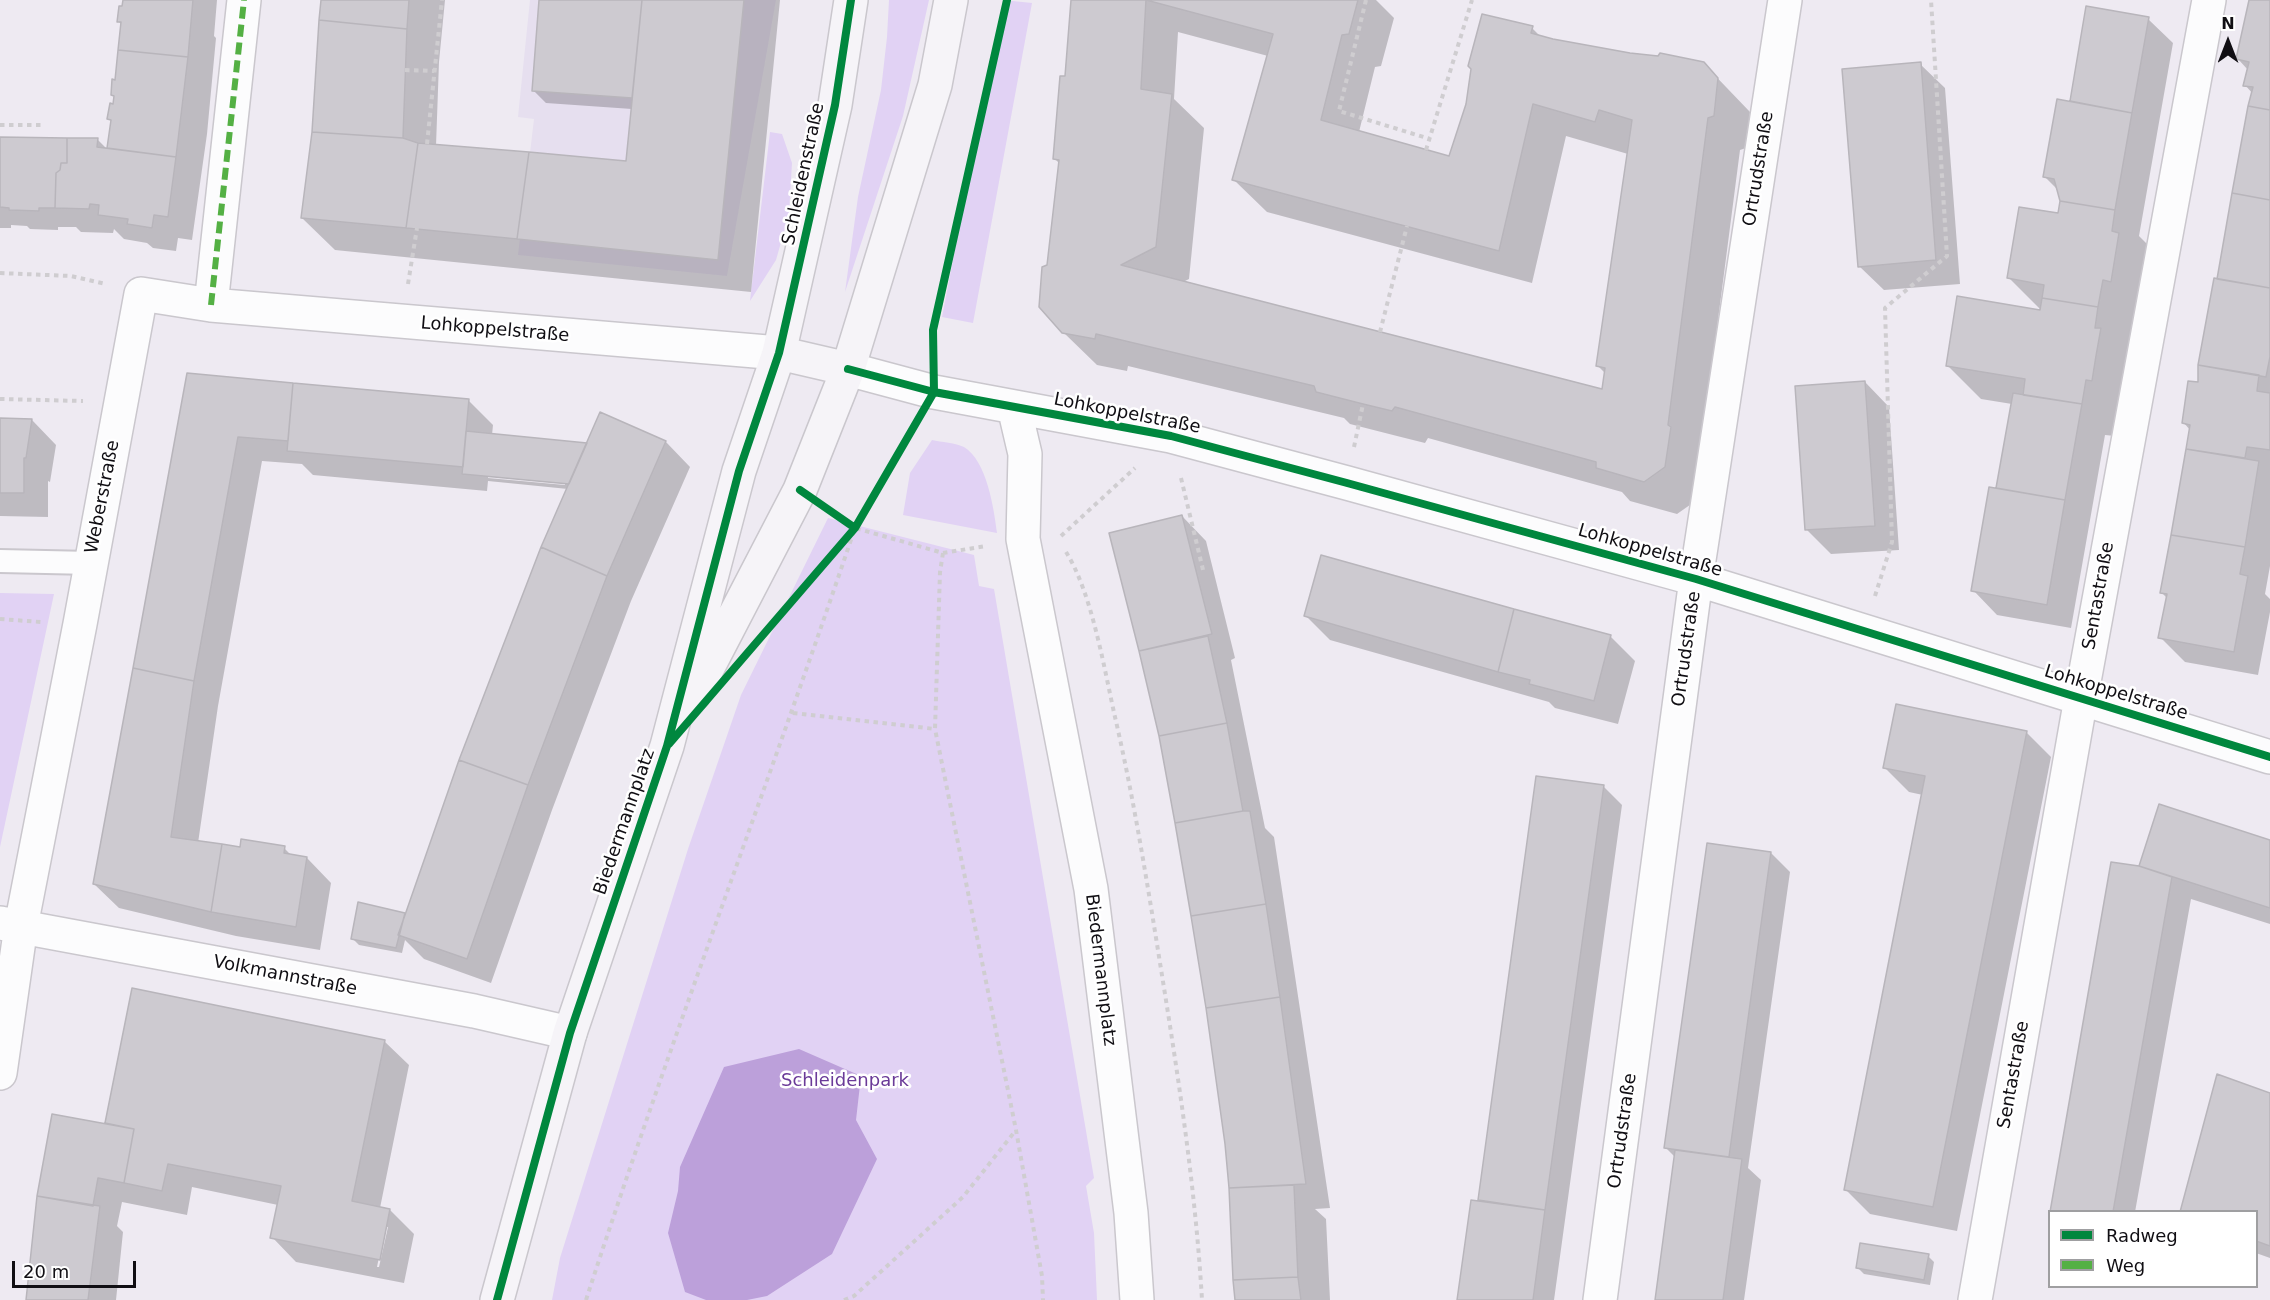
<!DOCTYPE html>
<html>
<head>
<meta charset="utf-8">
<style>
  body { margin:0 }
  #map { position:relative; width:2270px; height:1300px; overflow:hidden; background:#eeeaf2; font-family:"DejaVu Sans",sans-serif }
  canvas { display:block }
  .legend { position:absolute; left:2048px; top:1210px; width:210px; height:78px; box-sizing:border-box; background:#fff; border:2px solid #9f9fa1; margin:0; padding:8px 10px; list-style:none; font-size:18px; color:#100e13 }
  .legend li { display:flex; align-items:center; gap:12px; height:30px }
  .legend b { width:30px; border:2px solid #9f9fa1 }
  .north { position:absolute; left:2198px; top:12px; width:60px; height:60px; -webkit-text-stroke:4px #fff; paint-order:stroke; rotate:0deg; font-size:16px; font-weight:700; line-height:24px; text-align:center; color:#100e13 }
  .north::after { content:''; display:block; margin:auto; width:21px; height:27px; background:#100e13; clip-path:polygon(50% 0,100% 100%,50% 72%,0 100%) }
  .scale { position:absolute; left:12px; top:1261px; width:124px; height:27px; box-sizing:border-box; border:3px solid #100e13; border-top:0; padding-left:8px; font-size:18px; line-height:21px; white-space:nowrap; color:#100e13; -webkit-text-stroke:4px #fff; paint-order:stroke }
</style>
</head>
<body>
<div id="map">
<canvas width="2270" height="1300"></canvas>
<ul class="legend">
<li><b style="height:8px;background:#00873e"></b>Radweg</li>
<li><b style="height:8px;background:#54b044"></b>Weg</li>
</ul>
<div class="north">N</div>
<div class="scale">20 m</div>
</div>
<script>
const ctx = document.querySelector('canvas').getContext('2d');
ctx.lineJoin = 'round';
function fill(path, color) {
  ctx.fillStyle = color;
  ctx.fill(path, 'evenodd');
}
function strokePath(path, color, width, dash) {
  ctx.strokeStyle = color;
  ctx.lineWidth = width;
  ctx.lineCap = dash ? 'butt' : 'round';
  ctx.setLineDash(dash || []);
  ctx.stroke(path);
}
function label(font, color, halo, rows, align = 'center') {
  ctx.font = font + ' "DejaVu Sans",sans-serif';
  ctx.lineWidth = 5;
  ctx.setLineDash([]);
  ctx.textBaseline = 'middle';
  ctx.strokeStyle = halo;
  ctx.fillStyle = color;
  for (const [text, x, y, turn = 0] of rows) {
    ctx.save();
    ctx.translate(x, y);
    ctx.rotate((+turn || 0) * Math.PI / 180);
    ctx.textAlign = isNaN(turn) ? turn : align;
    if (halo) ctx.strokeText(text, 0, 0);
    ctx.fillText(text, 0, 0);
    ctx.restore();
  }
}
const built = new Path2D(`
  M530 0H776L727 276 518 255 534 119 518 117Z`);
const green = new Path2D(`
  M889 0H929L903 116 845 292 858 197 881 90 887 37Z
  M1003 0 1032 3 973 323 942 317Z
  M770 132 782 134 792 163 789 214 776 260 750 301Z
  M932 440C941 442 956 443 964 447 987 461 994 509 997 533L903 515 910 473Z
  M828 518 974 555 979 586 994 589 1094 1178 1086 1186 1094 1233 1097 1300H552L560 1258 688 849 741 695Z
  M0 593 54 594 0 847Z`);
const water = new Path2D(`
  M799 1049 861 1076 856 1120 877 1159 832 1254 767 1296 747 1300H706L685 1292 668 1233 678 1191 680 1167 724 1067Z`);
const shadow = new Path2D(`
  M124 0H217L214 36 216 38 207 134 192 240 178 238 176 251 153 248 147 243 124 239 114 229 113 233 81 232 76 227H58V230L30 229 27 226 11 225V228H0V138L98 140 108 150 112 122 109 119 114 106 122 25 119 22Z
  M322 0H445L439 62 436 146 627 163 632 109 546 103 533 90 541 0H780L751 292 335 250 302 218 313 132Z
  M1073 0H1376L1394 18 1381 66 1375 67 1359 132 1450 158 1532 28 1542 38 1630 54 1703 63 1750 112 1746 148 1740 150 1700 459 1697 500 1677 514 1630 501 1622 492 1428 438 1425 443 1397 436 1350 424 1344 418 1128 366 1127 371 1097 365 1063 332 1048 265 1060 164 1055 159 1066 78ZM1178 32 1268 56 1234 180 1267 212 1532 283 1566 136 1628 154 1597 365 1606 374 1604 391 1183 282 1189 279 1204 128 1174 99Z
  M2251 0H2270V566L2265 594 2270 599V612L2258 675 2185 662 2160 637 2168 599 2161 592 2190 430 2184 423 2199 384 2253 94 2245 85 2248 70 2238 59Z
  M2088 8 2148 19 2173 43 2139 236 2147 244 2115 436 2105 435 2071 628 1997 615 1973 590 1997 489 2012 404 1981 399 1948 366 2042 311 2009 278 2060 215 2062 200 2059 191 2045 177 2071 103Z
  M1920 64 1945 88 1960 284 1884 290 1859 266Z
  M189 375 468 400 493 425 492 435 588 445 601 414 666 442 690 467 631 601 552 810 491 983 424 959 405 940 402 953 359 945 353 939 359 904 406 915 568 489 488 481 487 491 313 475 302 464 262 461 218 706 198 843 241 849 284 848 292 856 307 858 331 883 320 950 236 936 119 908 94 884ZM488 475 565 482V485L488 478Z
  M1865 382 1889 407 1899 550 1831 554 1806 529Z
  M0 420H32L56 445 50 482 48 481V517L0 516Z
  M1182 516 1206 541 1235 658 1231 660 1265 828 1274 837 1330 1208 1315 1209 1326 1219 1330 1300H1236L1227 1144 1207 1008 1160 735 1111 534Z
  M1306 616 1610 636 1635 661 1618 724 1555 708 1549 702 1330 640Z
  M2026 732 2051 757 1957 1231 1870 1214 1845 1189 1923 795 1909 792 1885 768Z
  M1537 777 1603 786 1622 805 1554 1300H1458L1479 1202Z
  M2160 806 2270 841V924L2191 899 2135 1212H2051L2140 868Z
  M1771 853 1790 872 1748 1168 1761 1180 1744 1300H1656L1676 1158 1666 1148Z
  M133 990 384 1041 409 1065 380 1208 390 1210 414 1234 404 1283 296 1262 272 1237 278 1205 192 1187 187 1215 122 1202 117 1226 123 1232 116 1300H27L106 1125ZM385 1227H388L379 1267H377Z
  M2270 1095V1258L2256 1253V1212Z
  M1928 1256 1934 1262 1930 1285 1864 1274 1858 1268Z`);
const building = new Path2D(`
  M123 0H193L188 57 118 50 121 22H117L119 6H122Z
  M321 0H409L407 29 319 20Z
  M539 0H642L632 98 532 91Z
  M642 0H744L718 260 517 239 529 152 626 161Z
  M1071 0H1146L1141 89 1172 94 1156 247 1121 265 1602 389 1605 368 1596 366 1632 120 1599 110 1595 122 1533 104 1499 251 1232 180 1273 34 1146 0H1358L1349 34 1342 35 1321 120 1449 156 1466 104 1471 69 1468 66 1482 14 1533 26 1531 33 1553 39 1630 53 1658 56 1660 53 1704 62 1718 78 1714 116 1708 118 1668 425 1671 427 1665 467 1644 482 1596 468V462L1395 407 1392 411 1363 404 1316 392 1314 386 1096 334 1095 339 1062 333 1039 307 1042 267 1047 265 1059 160 1053 159 1060 76H1065Z
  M2249 0H2270V110L2248 106 2253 87 2243 86 2249 62 2236 59Z
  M2086 6 2149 17 2132 113 2070 101Z
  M319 20 407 29 403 138 312 132Z
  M118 50 188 57 176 157 107 148 111 120 107 119 110 103 113 104 114 96 111 95 112 79 115 80Z
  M1921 62 1936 260 1858 267 1842 69Z
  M2057 99 2132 113 2115 210 2060 201 2054 179 2043 177Z
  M2248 106 2270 110V200L2232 193Z
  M312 132 403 138 418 143 406 228 301 218Z
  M0 137 67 138V163H61L60 170 56 173 55 208H39V211L9 210V208L0 207Z
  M67 138H98L97 147 176 157 168 217 154 215 152 228 127 224 128 219 98 215 99 205 90 204 89 209 55 208 56 173 60 170 61 163H67Z
  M418 143 529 152 517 239 406 228Z
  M2232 193 2270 200V288L2217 279Z
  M2060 201 2115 210 2112 231 2119 233 2111 282 2103 280 2098 307 2042 298 2044 285 2007 278 2019 207 2058 213Z
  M2214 278 2270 288V357L2266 377 2198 365Z
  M1957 296 2040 310 2042 298 2098 307 2095 328H2101L2096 356 2092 381 2086 380 2082 404 2023 395 2025 379 1946 366Z
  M2198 365 2259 375 2257 391 2270 393V450L2247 447 2245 458 2186 449 2190 425 2182 423 2188 381 2198 382Z
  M187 373 293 383 288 441 238 437 194 681 133 668Z
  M1865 381 1875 526 1805 530 1795 386Z
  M293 383 469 399 463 467 287 451Z
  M2013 393 2082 404 2065 500 1996 488Z
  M600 412 666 441 607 576 541 547Z
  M0 418 32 419 26 458H24V493H0Z
  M466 431 587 443 569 484 462 474Z
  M2186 449 2259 461 2245 547 2171 535Z
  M1989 487 2065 500 2047 605 1971 591Z
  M1182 515 1212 634 1139 651 1109 533Z
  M2171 535 2245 547 2240 574 2248 576 2234 652 2158 638 2167 594 2160 593Z
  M541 547 607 576 528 785 459 760Z
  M1321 555 1514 609 1498 672 1304 616Z
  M1514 609 1611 635 1594 701 1529 684 1530 680 1498 672Z
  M1208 636 1227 723 1159 736 1139 651Z
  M133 668 194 681 171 837 222 844 211 912 93 884Z
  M1896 704 2027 731 1933 1207 1844 1190 1925 776 1883 768Z
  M1227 723 1243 811 1175 823 1159 736Z
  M459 760 528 785 467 959 398 935Z
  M1536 776 1604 785 1545 1210 1478 1200Z
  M2159 804 2270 840V908L2139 866Z
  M1243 811H1250L1266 904 1191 916 1175 823Z
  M241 839 285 846 284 853 307 857 296 927 211 912 222 844 240 847Z
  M1707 843 1771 852 1729 1157 1664 1148Z
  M2111 862 2139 866 2172 877 2113 1212H2050Z
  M358 902 405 913 396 948 351 939Z
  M1266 904 1280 997 1206 1008 1191 916Z
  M132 988 385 1040 352 1201 390 1209 380 1260 270 1238 281 1186 168 1164 162 1191 124 1183 134 1129 105 1123Z
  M1280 997 1306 1184 1229 1188 1225 1144 1206 1008Z
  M2217 1074 2270 1093V1246L2256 1241V1212H2180Z
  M52 1114 134 1129 124 1183 98 1178 93 1206 37 1196Z
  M1675 1150 1742 1159 1723 1300H1655Z
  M1294 1185 1298 1277 1233 1280 1229 1188Z
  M37 1196 100 1206 88 1300H26Z
  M1471 1200 1545 1210 1533 1300H1457Z
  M1860 1243 1929 1254 1924 1280 1856 1268Z
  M1298 1277 1301 1300H1235L1233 1280Z`);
const path = new Path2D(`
  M1366 0 1339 111 1430 139
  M405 70 434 71
  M0 125H42
  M427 144 442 0
  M1426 150 1472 0
  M0 273 71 276 106 284
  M408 284 417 228
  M1380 332 1407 226
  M0 399 83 401
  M1354 447 1363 404
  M1181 478 1204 574
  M832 512 855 528 914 426
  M1061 536 1135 468
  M1066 552C1092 593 1104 668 1115 717 1136 808 1150 901 1165 994 1181 1095 1196 1197 1202 1300
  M943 553 940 572 935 729 1016 1130 1042 1276 1043 1300
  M1875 596 1892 542 1885 308 1947 256 1931 0
  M0 619 41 622
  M793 713 935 729
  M586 1300C670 1041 768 786 855 528L943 553 986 546
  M844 1300 854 1296 963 1197 1016 1130`);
const service = new Path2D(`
  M0 561 91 563`);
const minor = new Path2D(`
  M211 305 244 0
  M848 369 934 392 1171 436 1347 483 1696 579 2270 757
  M1014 407 1025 454 1023 539 1091 889 1131 1213 1137 1300
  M0 923 474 1011 570 1033
  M0 1073 21 926 80 624 141 294 211 305 779 353
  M1600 1300 1696 579 1785 0
  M1975 1300 2081 698 2209 0`);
const secondary = new Path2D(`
  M779 353 848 369
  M694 694 800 490 848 369 935 85 951 0
  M497 1300 570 1033 667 746 739 471 779 353 835 105 851 0`);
const quiet = new Path2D(`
  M211 305 244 0`);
const cycleway = new Path2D(`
  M848 369 934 392 1171 436 1347 483 1696 579 2270 757
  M800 490 855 528 934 392 933 330 1007 0
  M669 744 855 528
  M497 1300 570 1033 667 746 739 471 779 353 835 105 851 0`);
const streetNames = [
  ["Ortrudstraße",1759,169,-81],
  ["Schleidenstraße",804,174,-78],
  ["Lohkoppelstraße",495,330,5],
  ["Lohkoppelstraße",1127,414,11],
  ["Weberstraße",103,497,-79],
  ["Lohkoppelstraße",1650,551,16],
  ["Sentastraße",2099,596,-80],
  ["Ortrudstraße",1687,649,-82],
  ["Lohkoppelstraße",2116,693,17],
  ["Biedermannplatz",625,822,-71],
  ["Biedermannplatz",1100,970,83],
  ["Volkmannstraße",285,976,11],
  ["Sentastraße",2014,1075,-80],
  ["Ortrudstraße",1623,1131,-82]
];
const parkNames = [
  ["Schleidenpark",845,1081]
];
fill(built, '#e6dfef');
fill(green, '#e1d2f4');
fill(water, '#bca0da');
fill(shadow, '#0003');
fill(building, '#cdcad0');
strokePath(building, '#b8b5bb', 1.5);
strokePath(service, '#cac7cd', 26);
strokePath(minor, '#cac7cd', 36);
strokePath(secondary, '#cac7cd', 36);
strokePath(path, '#cfcdd0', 4, [4.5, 4.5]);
strokePath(service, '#fcfcfd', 22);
strokePath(minor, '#fcfcfd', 33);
strokePath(secondary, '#f6f4f8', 33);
strokePath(quiet, '#54b044', 6, [12, 6]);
strokePath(cycleway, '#00873e', 8);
label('18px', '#100e13', '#fff', streetNames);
label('18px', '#6a3a98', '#fff', parkNames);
</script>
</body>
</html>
